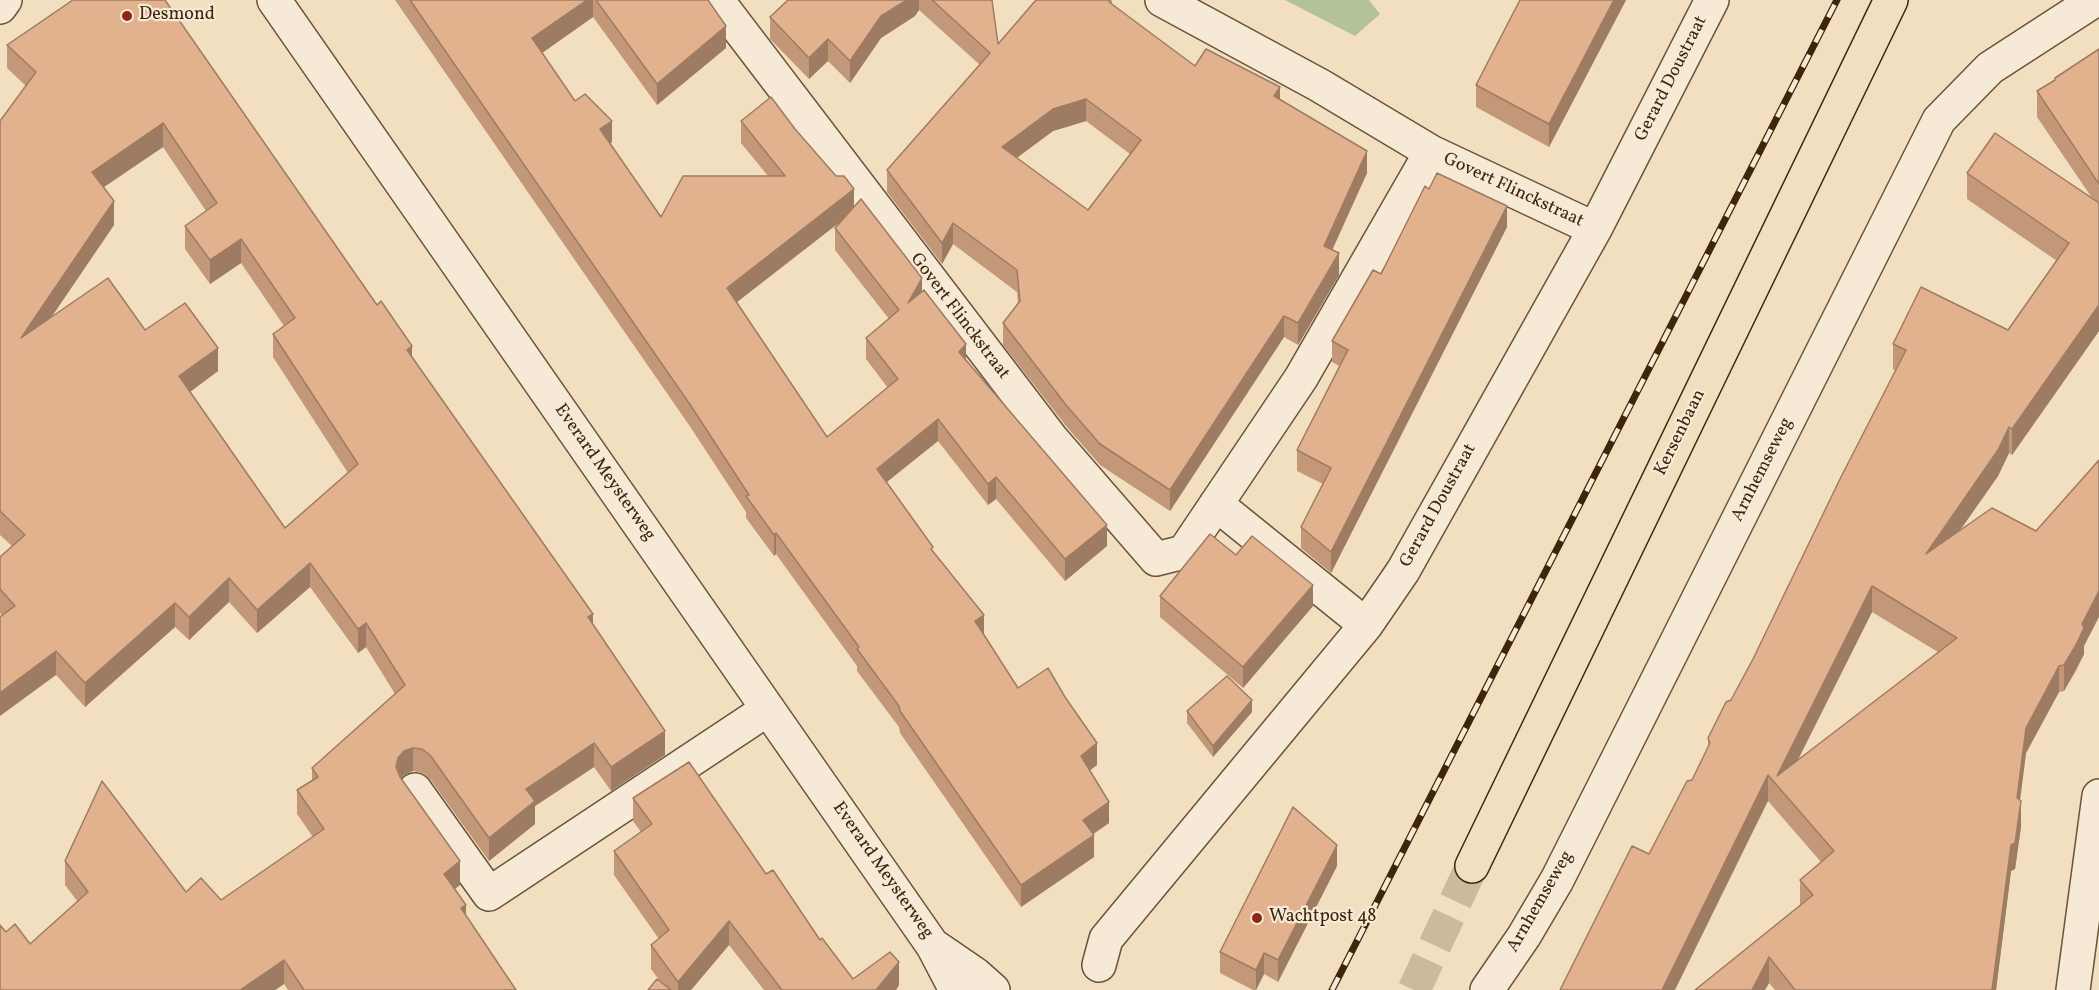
<!DOCTYPE html>
<html>
<head>
<meta charset="utf-8">
<style>
  body { margin:0 }
  canvas { display:block; background:#f1dfc0 }
</style>
</head>
<body>
<canvas width="2099" height="990"></canvas>
<script>
const ctx = document.querySelector('canvas').getContext('2d');
ctx.lineJoin = 'round';
function fill(path, color) {
  ctx.fillStyle = color;
  ctx.fill(path, 'evenodd');
}
function strokePath(path, color, width, dash) {
  ctx.strokeStyle = color;
  ctx.lineWidth = width;
  ctx.lineCap = dash ? 'butt' : 'round';
  ctx.setLineDash(dash || []);
  ctx.stroke(path);
}
function label(font, color, halo, rows, align = 'center') {
  ctx.font = font + ' Vollkorn,serif';
  ctx.lineWidth = 4.5;
  ctx.setLineDash([]);
  ctx.textBaseline = 'middle';
  ctx.strokeStyle = halo;
  ctx.fillStyle = color;
  for (const [text, x, y, turn = 0] of rows) {
    ctx.save();
    ctx.translate(x, y);
    ctx.rotate((+turn || 0) * Math.PI / 180);
    ctx.textAlign = isNaN(turn) ? turn : align;
    if (halo) ctx.strokeText(text, 0, 0);
    ctx.fillText(text, 0, 0);
    ctx.restore();
  }
}
const green = new Path2D(`
  M1285 0H1369L1380 14 1355 36Z`);
const majorTunnel = new Path2D(`
  M1414 990 1472 866`);
const minor = new Path2D(`
  M274 0 933 946 956 990
  M717 0 1051 438 1156 559 1184 552 1301 378 1431 152 1319 85 1162 0
  M0 7 5 0
  M1431 152 1595 229
  M1216 504 1366 625
  M415 790 489 894 768 709
  M937 948 975 974 993 990
  M1099 965 1106 939 1366 625 1403 571 1595 229 1712 0
  M1487 990 1524 936 1557 880 1939 120 1990 68 2095 0
  M2073 990 2099 796`);
const major = new Path2D(`
  M1472 866 1891 0`);
const rail = new Path2D(`
  M1332 990 1837 0`);
const wall = new Path2D(`
  M73 0 412 357 593 624 665 755 611 791 594 767 535 806V824L489 861 430 779 422 773 413 771 404 775 401 779 460 885 455 889 466 916 516 990H288L284 984 275 990H0L6 932 30 944 78 902 65 885V861L186 892 221 900 313 837 297 814V790L312 781V768L395 694 366 647 358 653 310 587 257 633 229 602 189 640 175 627 85 707 0 613V557L12 546 0 535V121L26 86 7 68V45ZM163 147 206 211 185 226V249L210 284 241 263 284 326 273 334V357L348 473 285 528 190 392 218 371 145 330 51 317 114 225 104 187Z
  M395 0H708L726 48 657 105 593 17 542 53 575 101 612 142 610 144 661 217 768 176 741 143V121L854 207 922 291 966 360 1107 546 1065 581 996 499 988 505 938 441 886 482 933 551 984 634 1018 688 1097 765 1090 770 1109 823 1093 834 1094 857 1021 907 900 733 899 727 857 671V666L776 554 774 556 746 518V512L691 428ZM844 219 835 228V250L889 319 866 338V359L888 388 827 437 736 302Z
  M788 0H992L998 44 1112 0V4L1195 66 1280 100 1367 173 1332 250 1339 275 1298 345 1284 337 1170 511 1100 465 1066 426 1003 345V323L1018 304 1017 292 953 244 942 264 887 192V170L980 65 919 10 915 16 881 38 850 83 828 61 809 79 770 39V17ZM1086 121 1130 154 1088 210 1016 158 1053 131Z
  M1520 0H1626L1549 147 1476 107V85Z
  M2099 49V331L2012 455 2009 453 1998 476 1960 530 2084 646V654L2076 671 2064 691 2059 692 2026 753 2020 800 2021 827 2015 869 2011 871 1996 990H1775L1769 983 1765 990H1695L1800 905V880L1821 862 1768 801 1649 854 1692 780 1708 748V738L1731 700 1753 659 1896 371 1893 369V344L2008 330 2057 261 1967 199V173L2092 198 2037 117V91L2055 80V78ZM1872 612 1938 652 1798 760Z
  M1429 189 1507 227 1331 573 1301 548V527L1323 484 1297 471V450L1339 366 1332 362V341L1381 274Z
  M1236 555 1313 606 1243 688 1160 617V596Z
  M1187 711 1252 712 1213 757 1187 723Z
  M633 798 766 874 853 979 899 985 896 990H764L729 945 691 990H648L660 981 651 969V945L659 939 614 875V851L641 832 633 821Z
  M1337 866 1278 982 1264 974 1256 990H1253L1220 973V952Z`);
const shadedWall = new Path2D(`
  M587 0H593V17L532 60V38Z
  M907 0H919V10L915 16 881 38 850 83V61L881 16Z
  M1614 0H1626L1549 147V124Z
  M726 26V48L657 105V84Z
  M828 39V61L809 79V58Z
  M1280 87V109L1274 96Z
  M1086 99V121L1053 131 1002 169V147L1053 109Z
  M612 121V142L600 151V129Z
  M163 123V147L92 195V172Z
  M1367 151V173L1324 268V246Z
  M854 189V211L727 310V288Z
  M114 201V225L21 362V338Z
  M1507 206V227L1331 573V552Z
  M953 223V244L942 264V243Z
  M241 239V263L210 284V260Z
  M1339 253V275L1298 345V323Z
  M922 278V300L908 303Z
  M2099 305V331L2012 455V429Z
  M1284 316V337L1170 511V490Z
  M966 344V366L959 352Z
  M412 346V370L407 350Z
  M218 348V371L179 400V376Z
  M938 419V441L877 490V469Z
  M2009 427V453L1998 476 1926 579V554Z
  M996 477V499L988 505V484Z
  M1107 525V546L1065 581V559Z
  M776 533V554L774 556V535Z
  M310 563V587L257 633V610Z
  M229 578V602L189 640V617Z
  M1313 585V606L1243 688V667Z
  M1872 586V612L1782 791 1777 776Z
  M2099 591V617L2084 646V654L2064 691V665L2082 624Z
  M175 603V627L85 707V683Z
  M593 614V637L588 617Z
  M984 615V637L975 621Z
  M366 623V647L358 653V629Z
  M56 651V675L0 716V693Z
  M2059 666V692L2026 753 2017 823V798L2026 728Z
  M1252 700V712L1213 757V746Z
  M665 731V755L611 791V767Z
  M594 743V767L535 806V824L489 861V838L526 789Z
  M1097 743V765L1081 777V756Z
  M413 748V771L404 775 398 782 396 767 398 758 404 751Z
  M1768 775V801L1675 990H1662Z
  M2021 801V827L2015 869 2011 871 1996 990H1992L2011 845Z
  M1109 802V823L1083 841V820Z
  M1094 835V857L1021 907V885Z
  M1337 845V866L1278 982V960Z
  M460 861V885L444 897V874Z
  M466 905V929L461 908Z
  M729 921V945L691 990H678V982Z
  M1264 953V974L1256 990V970Z
  M1769 957V983L1765 990H1752Z
  M284 960V984L275 990H240Z
  M899 962V985L896 990H876Z`);
const building = new Path2D(`
  M73 0H165L377 305 381 301 412 346 407 350 593 614 588 617 665 731 611 767 594 743 526 789 535 801 489 838 430 755 422 749 413 748 404 751 398 758 396 767 400 777 460 861 444 874 466 905 461 908 516 990H304L284 960 240 990H0V925L6 932 15 924 30 944 88 892 65 861 102 781 186 892 201 878 221 900 324 829 297 790 318 777 312 768 405 685 366 623 358 629 310 563 257 610 229 578 189 617 175 603 85 683 56 651 0 693V617L15 606 0 589V557L25 535 0 511V121L36 72 7 45ZM163 123 217 203 185 226 210 260 241 239 295 318 273 334 358 464 285 528 179 376 218 348 185 303 145 330 108 278 21 338 114 201 92 172Z
  M410 0H587L532 38 575 101 585 94 612 121 600 129 661 217 683 176H785L741 121 771 97 795 129 836 176H844L854 189 727 288 827 437 898 379 866 338 899 310 835 228 861 199 922 278 908 303 924 290 966 344 959 352 1107 525 1065 559 996 477 988 484 938 419 877 469 933 547 931 549 984 615 975 621 1018 688 1048 668 1065 697 1097 743 1081 756 1109 802 1083 820 1094 835 1021 885 900 711 899 706 857 649 859 647 776 533 774 535 746 496 749 495 691 406Z
  M596 0H708L726 26 657 84Z
  M788 0H907L881 16 850 61 828 39 809 58 770 17Z
  M932 0H992L998 44 1036 0H1110L1109 2 1195 66 1206 49 1280 87 1274 96 1367 151 1324 246 1339 253 1298 323 1284 316 1170 490 1100 444 1066 405 1003 323 1020 301 1017 270 953 223 942 243 887 170 990 53ZM1086 99 1141 140 1088 210 1002 147 1053 109Z
  M1520 0H1614L1549 124 1476 85Z
  M2099 49V184L2037 91 2055 80V78Z
  M1995 133 2099 203V305L2012 429 2009 427 1998 450 1926 554 1992 508 2036 531 2099 460V591L2082 624 2084 628 2076 645 2064 665 2059 666 2026 728 2017 798 2021 801 2015 843 2011 845 1992 990H1795L1769 957 1752 990H1695L1813 895 1800 880 1834 851 1768 775 1662 990H1560L1632 846 1649 854 1687 781 1692 780 1710 743 1708 738 1726 702 1731 700 1753 659 1840 479 1906 350 1893 344 1921 287 2008 330 2069 243 1967 173ZM1872 586 1957 638 1777 776Z
  M1437 173 1507 206 1331 552 1301 527 1331 468 1297 450 1348 350 1332 341 1373 270 1381 274 1425 186 1429 189Z
  M1210 534 1236 555 1252 536 1313 585 1243 667 1160 596Z
  M1227 676 1252 700 1213 746 1187 711Z
  M689 762 766 874 773 870 820 940 822 938 853 979 890 952 899 962 876 990H782L729 921 678 982 651 945 669 930 614 851 652 824 633 798Z
  M1293 807 1337 845 1278 960 1264 953 1256 970 1220 952Z
  M657 979 671 990H648Z`);
const markers = [
  [127,16,6,"#8f2418"],
  [1257,918,6,"#8f2418"]
];
const poiNames = [
  ["Desmond",139,16],
  ["Wachtpost 48",1269,918]
];
const streetNames = [
  ["Gerard Doustraat",1672,79,-63],
  ["Govert Flinckstraat",1513,191,25],
  ["Govert Flinckstraat",959,317,53],
  ["Kersenbaan",1681,433,-64],
  ["Arnhemseweg",1763,470,-63],
  ["Everard Meysterweg",604,473,55],
  ["Gerard Doustraat",1439,506,-61],
  ["Everard Meysterweg",882,871,55],
  ["Arnhemseweg",1541,902,-60]
];
fill(green, '#b3c397');
strokePath(majorTunnel, '#cdba9c', 33, [33, 16]);
strokePath(minor, '#6a5439', 36);
strokePath(major, '#3d260c', 36);
strokePath(minor, '#f6ead6', 33);
strokePath(major, '#f1dfc0', 33);
strokePath(rail, '#3d260c', 7);
strokePath(rail, '#f6ead6', 4.5, [14]);
fill(wall, '#c29879');
fill(shadedWall, '#9e7c63');
fill(building, '#e2b18d');
strokePath(building, '#9e7c63', 1.5);
for (const [x, y, r, color] of markers) {
  const dot = new Path2D();
  dot.arc(x, y, r, 0, 2 * Math.PI);
  ctx.fillStyle = color;
  ctx.fill(dot);
  strokePath(dot, '#f6ead6', 2);
}
label('18px', '#3d260c', '#f6ead6', poiNames, 'left');
label('18px', '#3d260c', '#f6ead6', streetNames);
</script>
</body>
</html>
